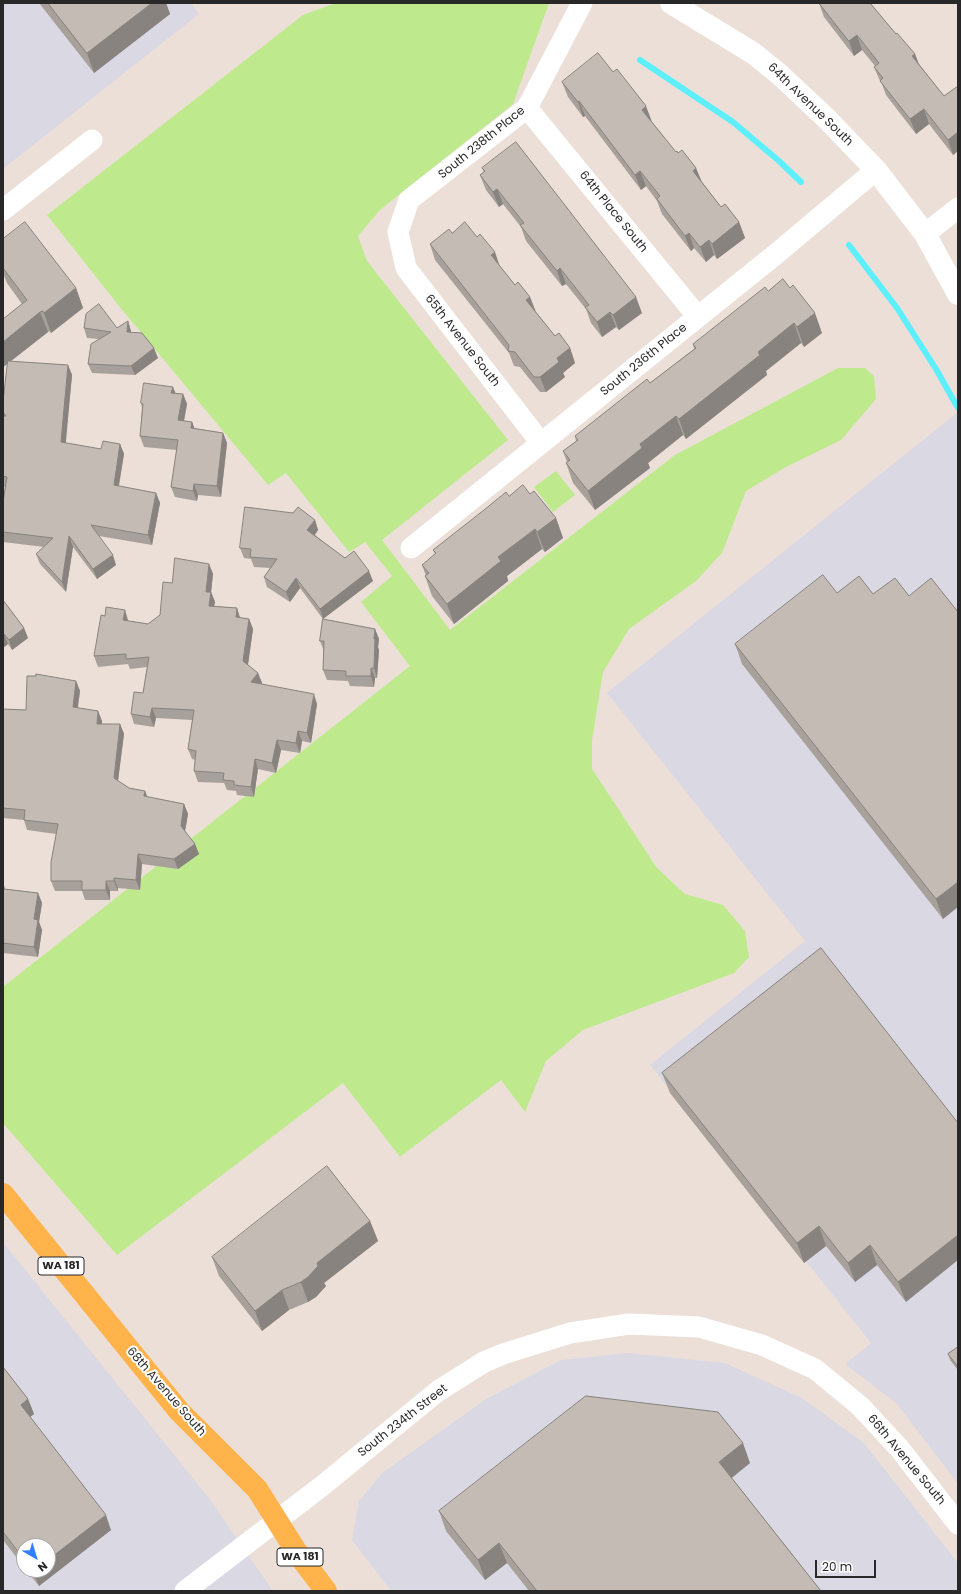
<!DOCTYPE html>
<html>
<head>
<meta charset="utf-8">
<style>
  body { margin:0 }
  #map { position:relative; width:961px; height:1594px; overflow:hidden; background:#ecdfd7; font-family:Poppins,sans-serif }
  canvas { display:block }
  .frame { position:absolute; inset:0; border:4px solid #282828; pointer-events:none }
  .north { position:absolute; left:16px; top:1538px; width:40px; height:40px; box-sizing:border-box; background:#fff; border:1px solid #a9a9a9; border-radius:50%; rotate:142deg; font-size:11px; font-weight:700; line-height:16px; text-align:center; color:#282828 }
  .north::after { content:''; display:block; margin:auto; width:14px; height:18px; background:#327eff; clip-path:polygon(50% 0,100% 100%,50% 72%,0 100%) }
  .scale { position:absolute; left:815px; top:1560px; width:61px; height:18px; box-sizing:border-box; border:2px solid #282828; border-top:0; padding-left:5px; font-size:12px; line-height:14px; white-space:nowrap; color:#282828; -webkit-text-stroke:3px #fff; paint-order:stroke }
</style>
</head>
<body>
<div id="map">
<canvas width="961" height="1594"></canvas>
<div class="frame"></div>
<div class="north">N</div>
<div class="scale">20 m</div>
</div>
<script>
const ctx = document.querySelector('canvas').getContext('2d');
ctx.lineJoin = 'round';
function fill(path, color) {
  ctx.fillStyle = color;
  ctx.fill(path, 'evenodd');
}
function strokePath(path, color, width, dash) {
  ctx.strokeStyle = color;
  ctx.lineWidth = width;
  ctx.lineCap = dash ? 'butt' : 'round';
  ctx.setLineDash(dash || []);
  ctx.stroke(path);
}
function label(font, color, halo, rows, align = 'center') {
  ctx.font = font + ' Poppins,sans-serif';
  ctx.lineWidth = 4;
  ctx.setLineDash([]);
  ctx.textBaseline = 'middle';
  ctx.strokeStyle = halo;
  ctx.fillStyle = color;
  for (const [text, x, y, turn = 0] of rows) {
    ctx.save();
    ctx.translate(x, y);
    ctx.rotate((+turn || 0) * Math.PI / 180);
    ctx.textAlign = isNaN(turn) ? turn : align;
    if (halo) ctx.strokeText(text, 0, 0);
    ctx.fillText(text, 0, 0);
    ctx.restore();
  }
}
const industrial = new Path2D(`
  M3 3H191L199 14 3 169Z
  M958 412V1484L897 1404 845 1364 871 1343 650 1065 805 941 607 693Z
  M3 1242 209 1498 273 1591H3ZM24 1546H48V1570H24Z
  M628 1353 725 1363 802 1398 864 1443 958 1563V1591H391L352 1540 359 1501 382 1473 486 1399 561 1360Z`);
const green = new Path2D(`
  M336 3H549L513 104 380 210 358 236 367 261 508 440 382 540 450 630 675 455 838 368H865L874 376 876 399 841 440 786 467 746 491 722 553 696 581 629 629 603 672 592 740V769L657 868 685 894 723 905 745 931 749 957 734 973 583 1030 546 1061 525 1112 501 1080 400 1157 343 1083 117 1255 3 1123V987L410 666 361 602 392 576 365 542 349 552 286 473 268 485 119 306 47 215 303 15Z
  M556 471 575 495 553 512 534 487Z`);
const stream = new Path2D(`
  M640 60 733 122 779 161 801 182
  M849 245 897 308 936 369 958 408`);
const minor = new Path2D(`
  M527 108 698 317
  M3 210 92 140
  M925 234 958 208
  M541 443 406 268 398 232 409 200 527 108 582 3
  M411 548 776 254 876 170
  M185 1591 322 1486 438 1391 484 1362 503 1354 570 1333 629 1324 699 1327 762 1345 815 1369 860 1406 899 1448 958 1524`);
const tertiary = new Path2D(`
  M671 3 753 53 779 74 826 118 876 170 925 234 958 294`);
const primary = new Path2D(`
  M3 1194 179 1411 257 1489 298 1554 326 1591`);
const wall = new Path2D(`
  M39 3H166L170 14 94 73Z
  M819 3H870L896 34 915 54 919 64 944 96 958 86V151L953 155 929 124 916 134 886 95 882 84 880 81 874 67 875 66 862 50 854 56 824 17Z
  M562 82 652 122 676 152 678 153 696 168 702 182 721 207 739 222 745 238 717 259 714 255 706 262 694 248 691 251 662 214 657 201 646 186 641 190 585 116 583 117 568 97Z
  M482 168 642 313 619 330 616 327 602 337 591 323 586 309 566 284 562 286 526 241 521 227 503 204 499 207 486 190 480 175 484 172Z
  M452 233 500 266 515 285 530 297 535 311 555 336 570 348 575 363 563 373 565 377 546 392H540L520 367 514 366 509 353 435 260 430 244Z
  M3 239 76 288 83 308 51 333 50 331 48 332 10 362 68 365 72 375 65 443 101 449 120 444 124 454 119 486 156 493 160 503 152 545 99 536 116 565 97 579 73 547 66 592 40 564 36 554 44 547 3 542V502L5 487 3 486V415L4 416 3 413V402L8 364 3 367V319L22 304 7 283 3 273Z
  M768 291 822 333 804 347 801 343 766 371 767 375 686 439 683 435 648 463 650 468 595 510 573 483 566 463 567 462 563 451 576 441 575 436 650 383 694 349 693 344Z
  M128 321 131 332 158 358 135 375 92 373 88 364 99 339 87 338 84 328H117Z
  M173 387 175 393 183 394 187 404 184 421 192 422 194 428 223 433 227 443 221 497 198 495 197 501 175 497 171 487 177 450 144 447 140 436 142 408 141 403Z
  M530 494 556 518 563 538 545 552 542 549 507 576 508 581 454 624 432 596 425 576H426L422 565 435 554 433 550Z
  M315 520 318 530 315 535 373 581 323 619 375 629 379 639 378 647 379 650 377 678H375L374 687 350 686 348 681 327 680 323 670 324 651 320 641 323 619 300 588 290 602 267 587 264 577 270 568 254 567 251 559 244 558 240 548Z
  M209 564 213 574 211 592 215 602 214 606 237 608 240 618 249 619 253 629 248 665 258 673 262 683 261 684 317 704 311 743 302 741 300 753 281 750 276 773 258 769 254 797 237 795 236 791 227 790 224 783 198 782 194 771 196 760 192 759 188 749 192 720 156 718 154 727 134 724 131 714 143 693 147 667 130 669 128 664 98 667 94 656 128 621 148 624 160 615 172 583Z
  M837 593 909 596 943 919 742 664 735 644Z
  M3 600 24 628 28 638 12 650 8 644 3 648Z
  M76 681 80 691 78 708 98 711 102 721V724H120L124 734 118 781 129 788 145 791 147 797 184 804 188 814 185 832 195 844 199 854 178 869 142 864 140 890 118 888V891H110V900H85L82 891H55L51 881 56 834 27 830 24 820 3 818V709L26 710Z
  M3 886 5 889 38 893 42 903 39 922 42 930 38 957 3 953Z
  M821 948 906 1302 877 1265 855 1282 826 1246 804 1263 670 1093 662 1073Z
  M370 1221 378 1241 324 1283 326 1286 316 1297 308 1302 289 1310 262 1331 219 1276 212 1257Z
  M958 1347V1370L950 1360 948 1354Z
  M3 1367 28 1399 34 1414 30 1417 111 1530 39 1586 26 1570H48L24 1546V1567L3 1540Z
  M750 1463 732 1478 821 1591H529L507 1563 485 1580 446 1531 439 1511Z`);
const shadedWall = new Path2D(`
  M152 3H166L170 14 94 73 87 53Z
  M857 35 862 50 854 56 849 41Z
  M915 54 920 68 912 56Z
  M579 101 585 116 583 117 578 102Z
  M646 106 652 122 647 125 642 110Z
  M924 109 929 124 916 134 910 119Z
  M958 132V151L953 155 948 140Z
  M696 168 702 183 693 171Z
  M640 171 646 186 641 190 635 175Z
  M497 189 503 204 499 207 493 192Z
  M739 222 745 238 717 259 712 244Z
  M689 233 694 248 691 251 685 236Z
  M709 240 714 255 706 262 700 247Z
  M495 252 500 267 491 255Z
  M560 268 566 284 562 286 557 271Z
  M76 288 83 308 51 333 44 313Z
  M530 297 536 312 526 300Z
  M636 297 642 313 619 330 613 315Z
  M40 312 48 332 3 367V342Z
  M610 312 616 327 602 337 597 322Z
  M815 313 822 333 804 347 797 327Z
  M128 321 131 331V342L127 332Z
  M794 323 801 343 766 371 767 375 686 439 679 419 758 352Z
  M154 348 158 358 135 375 131 366Z
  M570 348 575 363 563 373 565 377 546 392 540 377 557 358Z
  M68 365 72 375 65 452 61 442Z
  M173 387 177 397 171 393Z
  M183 394 187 404 182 431 178 420Z
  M676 416 683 435 648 463 650 468 595 510 588 491 640 444Z
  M192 422 196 432 191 428Z
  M223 433 227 443 221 497 217 486Z
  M120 444 124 454 117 495 114 485Z
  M194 484 198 495 197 501 193 491Z
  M156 493 160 503 152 545 148 535Z
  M556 518 563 538 545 552 537 532Z
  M315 520 318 530 311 540 307 530Z
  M535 529 542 549 507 576 508 581 454 624 447 604 498 557Z
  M69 536 73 547 66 592 62 582Z
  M113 555 116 565 97 579 93 569Z
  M209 564 213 574 211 593V592L215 602 212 616 209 606 206 592Z
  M369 571 373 581 323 619 320 609Z
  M296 578 300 588 290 602 286 592Z
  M237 608 240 618 236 617Z
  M125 610 128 620 127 630 123 620Z
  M249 619 253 629 247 671 243 661Z
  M24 628 28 638 12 650 9 640Z
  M375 629 379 639 378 647 379 650 377 678 374 668V639Z
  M4 634 8 644 3 648V635Z
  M371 668 375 678 374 687 371 676Z
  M258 673 262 683 255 692 251 682Z
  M76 681 80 691 76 717 73 707Z
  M314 694 317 704 311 743 307 733Z
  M152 708 156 718 154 727 150 717Z
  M98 711 102 721 101 734 97 724Z
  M120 724 124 734 117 788 114 778Z
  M298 731 302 741 300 753 296 743Z
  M277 740 281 750 276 773 272 763Z
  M255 759 258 769 254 797 251 787Z
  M145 791 149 801 144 796Z
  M184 804 188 814 184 836 181 826Z
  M195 844 199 854 178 869 174 859Z
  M138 854 142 864 140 890 136 880Z
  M114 878 118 888V891L114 881Z
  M106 881 110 891V900L106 890Z
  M958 882V907L943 919 936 899Z
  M38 893 42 903 39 922 42 930 38 957 34 947V919Z
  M370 1221 378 1241 324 1283 326 1286 316 1297 308 1302 301 1282 317 1263Z
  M819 1226 826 1246 804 1263 797 1243Z
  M958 1235V1260L906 1302 898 1282Z
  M870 1245 877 1265 855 1282 848 1263Z
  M282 1290 289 1310 262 1331 255 1311Z
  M28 1399 34 1414 26 1420 21 1405Z
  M743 1443 750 1463 726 1482 719 1462Z
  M106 1515 111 1530 39 1586 33 1571 35 1570H48V1560Z
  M499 1543 507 1563 485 1580 478 1560Z`);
const building = new Path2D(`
  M48 3H152L87 53Z
  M819 3H870L896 34 897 33 915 54 912 56 944 96 958 86V132L948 140 924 109 910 119 880 81 883 78 874 67 879 63 857 35 849 41Z
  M598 53 613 72 617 69 646 106 642 110 676 152 677 151 678 153 682 150 696 168 693 171 721 207 725 204 739 222 712 244 709 240 700 247 689 233 685 236 657 199 660 196 640 171 635 175 579 101 578 102 562 82Z
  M516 142 636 297 613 315 610 312 597 322 585 307 589 305 560 268 557 271 520 225 524 223 497 189 493 192 480 175 485 171 482 168Z
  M25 222 76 288 44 313 43 311 40 312 3 342V319L27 300 3 268V239Z
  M465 222 477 237 480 234 495 252 491 255 515 285 518 282 530 297 526 300 555 336 559 333 570 348 557 358 559 362 540 377H534L515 352 508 351 509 345 430 244 449 229 452 233Z
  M783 279 790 288 793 285 815 313 797 327 794 323 758 352 760 355 679 419 676 416 640 444 642 448 588 491 566 463 570 460 563 451 578 440 575 436 647 379 650 383 696 348 693 344 765 287 768 291Z
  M99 304 117 328 128 321 127 332 142 333 154 348 131 366 88 364 91 344 111 332 84 328 86 314Z
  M8 361 68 365 61 442 101 449 103 441 120 444 114 485 156 493 148 535 91 525 113 555 93 569 69 536 62 582 36 554 53 538 3 532V502L7 477 3 476V416H6L3 412V402Z
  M144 383 173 387 171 393 183 394 178 420 192 422 191 428 223 433 217 486 194 484 193 491 171 487 178 440 140 436 143 404 141 403Z
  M523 485 530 494 534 491 556 518 537 532 535 529 498 557 501 561 447 604 425 576 429 573 422 565 436 553 433 550 484 510 506 492 509 496Z
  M245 507 293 513 298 507 315 520 307 530 345 558 354 551 369 571 320 609 296 578 286 592 264 577 277 559 250 557 251 549 240 548Z
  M175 558 209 564 206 592H211L209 606 237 608 236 617 249 619 243 661 258 673 251 682 314 694 307 733 298 731 296 743 277 740 272 763 255 759 251 787 234 785V781L223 780 224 773 194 771 196 751 188 749 194 710 152 708 150 717 131 714 134 692 143 693 149 657 126 659V654L94 656 101 615 105 616 106 607 125 610 123 620 148 624 160 615 163 582 172 583Z
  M823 575 837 593 859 576 873 594 895 578 909 596 931 578 958 612V883V882L936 899 735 644Z
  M3 600 24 628 9 640 4 634 3 635Z
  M323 619 375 629 374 639H375L374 668H371V676H346V671L323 670 324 641H320Z
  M36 674 76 681 73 707 98 711 97 724H120L114 778 129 788 145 791 144 796 184 804 181 826 195 844 174 859 138 854 136 880 114 878V881H106V890H82V881H51V862L58 824 24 820 25 810 3 808V709L26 710 27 676H36Z
  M3 886H4V889L38 893 34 919 38 920 34 947 3 943Z
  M821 948 958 1123V1235L898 1282 870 1245 848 1263 819 1226 797 1243 662 1073Z
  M327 1166 370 1221 317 1263 318 1266 308 1277 301 1282 282 1290 255 1311 212 1257Z
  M958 1347V1367L948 1354Z
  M3 1367 28 1399 21 1405 106 1515 48 1560V1546H24V1559L3 1532Z
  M586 1396 718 1412 743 1443 719 1462 821 1591H537L499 1543 478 1560 439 1511Z`);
const shields = [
  [61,1266,46],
  [300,1557,46]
];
const shieldNames = [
  ["WA 181",61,1266],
  ["WA 181",300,1557]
];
const streetNames = [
  ["64th Avenue South",810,105,44],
  ["South 238th Place",482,143,-39],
  ["64th Place South",613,212,51],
  ["65th Avenue South",462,341,52],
  ["South 236th Place",644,360,-39],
  ["68th Avenue South",166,1392,49],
  ["South 234th Street",403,1421,-38],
  ["66th Avenue South",906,1460,50]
];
fill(industrial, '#dad9e3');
fill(green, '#beea8d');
strokePath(stream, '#5deffc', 6);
strokePath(minor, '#fff', 21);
strokePath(tertiary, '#fff', 22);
strokePath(primary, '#ffb34a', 22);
fill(wall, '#a8a19b');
fill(shadedWall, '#88837e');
fill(building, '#c3bbb4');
strokePath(building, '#88837e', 1);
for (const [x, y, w] of shields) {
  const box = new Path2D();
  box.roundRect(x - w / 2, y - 9, w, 18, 3);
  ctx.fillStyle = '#fff';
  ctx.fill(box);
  strokePath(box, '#282828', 1);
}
label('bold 11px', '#282828', null, shieldNames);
label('12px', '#282828', '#fff', streetNames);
</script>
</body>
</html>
